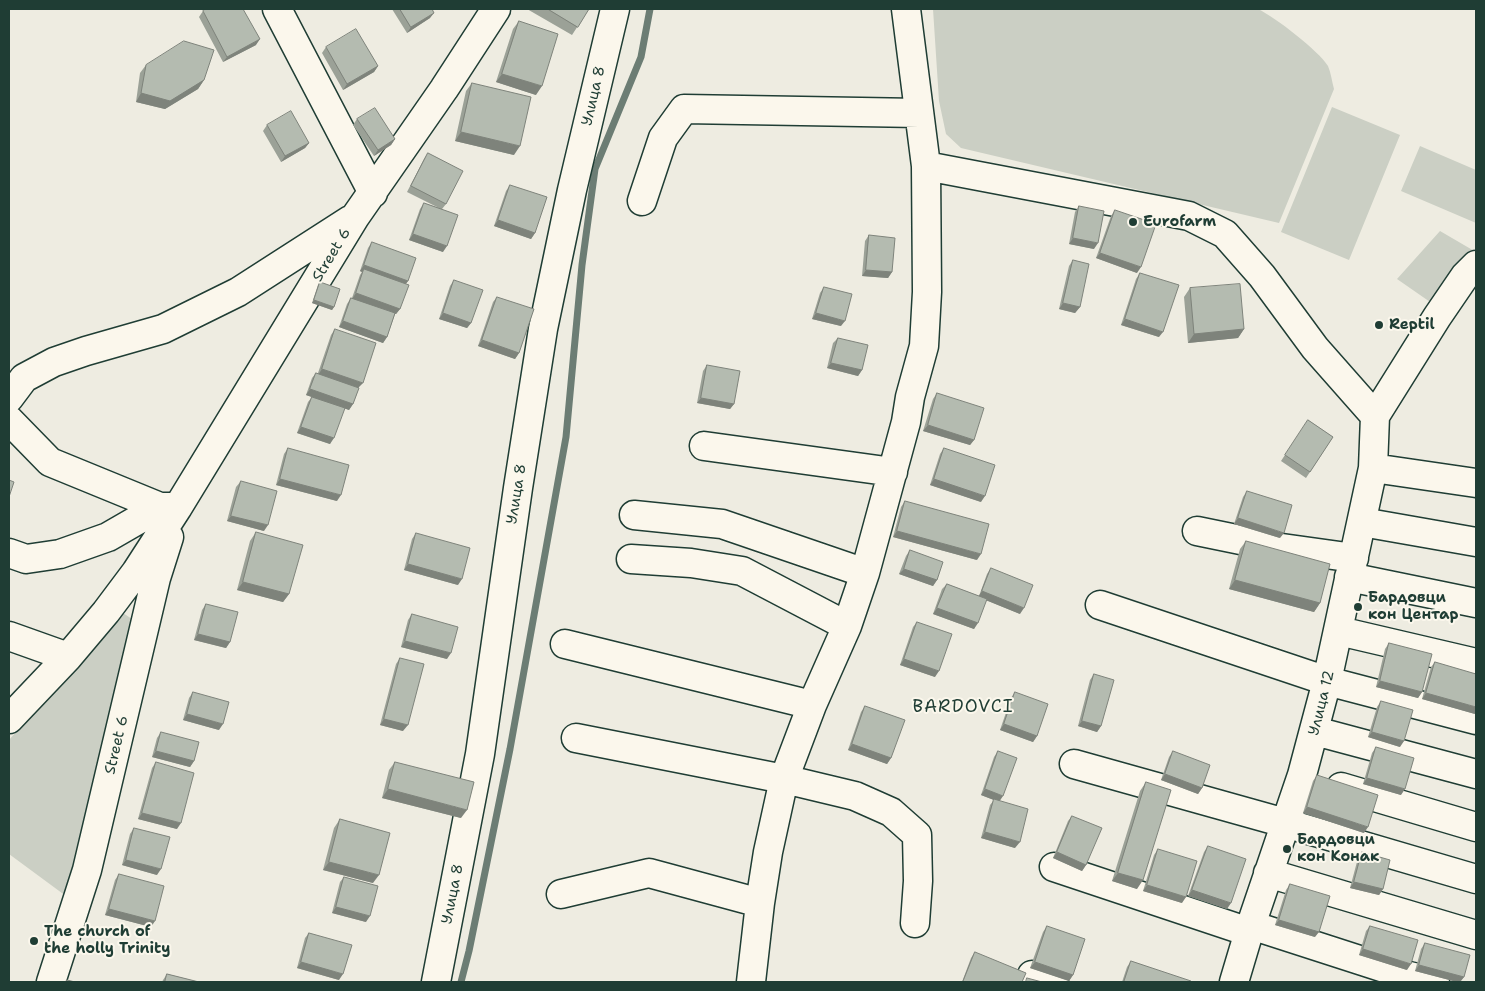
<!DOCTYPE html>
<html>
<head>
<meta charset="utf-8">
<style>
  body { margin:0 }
  #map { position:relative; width:1485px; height:991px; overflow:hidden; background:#eeece1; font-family:"Shantell Sans",sans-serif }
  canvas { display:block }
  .frame { position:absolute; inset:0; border:10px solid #1f3d34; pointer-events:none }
</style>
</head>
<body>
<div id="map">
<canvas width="1485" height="991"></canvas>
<div class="frame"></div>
</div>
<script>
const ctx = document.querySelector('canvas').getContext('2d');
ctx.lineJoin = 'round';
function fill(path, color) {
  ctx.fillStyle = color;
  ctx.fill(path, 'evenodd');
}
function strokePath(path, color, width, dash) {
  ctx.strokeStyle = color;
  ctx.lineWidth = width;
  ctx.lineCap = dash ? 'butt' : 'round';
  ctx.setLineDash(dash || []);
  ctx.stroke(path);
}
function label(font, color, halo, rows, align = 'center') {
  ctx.font = font + ' "Shantell Sans",sans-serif';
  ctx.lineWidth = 4;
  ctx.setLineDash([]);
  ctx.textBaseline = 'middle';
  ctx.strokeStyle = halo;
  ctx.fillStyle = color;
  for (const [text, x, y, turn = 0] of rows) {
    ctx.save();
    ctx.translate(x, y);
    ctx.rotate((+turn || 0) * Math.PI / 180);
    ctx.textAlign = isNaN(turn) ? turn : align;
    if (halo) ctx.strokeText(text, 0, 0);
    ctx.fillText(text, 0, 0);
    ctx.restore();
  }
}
const green = new Path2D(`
  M933 9H1258C1275 17 1319 51 1328 66 1331 73 1332 82 1334 89L1279 223 961 148 946 134 939 101Z
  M1332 107 1400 135 1349 260 1281 232Z
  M1420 146 1476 170V223L1401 191Z
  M1440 231 1476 252 1433 304 1397 279Z
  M120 611 141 625 70 899 9 854V740Z`);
const stream = new Path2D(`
  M461 982 469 951 510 749 566 437 582 265 595 169 641 57 650 9`);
const minor = new Path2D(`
  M277 9 373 193
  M926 166 1189 216 1225 234 1262 276 1315 348 1375 416
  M642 201 663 138 684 109 919 113
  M9 398 24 378 54 362 86 351 163 329 238 292 350 220
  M9 420 50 462 160 507H178
  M704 446 893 472
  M1373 468 1476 483
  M634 515 722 524 865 573
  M1362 522 1476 542
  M1197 531 1275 547 1354 558
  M9 553 26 559 60 554 108 537 160 507
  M631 559 691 563 742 571 847 626
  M1349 577 1476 603
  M1100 605 1327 681 1476 720
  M1339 631 1476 663
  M9 636 68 657
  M565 644 812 705
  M9 719 68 657 106 612 136 572 178 507 355 217 444 89 496 9
  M1315 731 1476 774
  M576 738 784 779 855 796 891 812 917 835 918 881 915 923
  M1074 764 1285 823 1476 879
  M1341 787 1476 827
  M1054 867 1249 932
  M1268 873 1476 935
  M561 894 649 873 760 903
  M1251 925 1409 976 1435 982
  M1032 975 1054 982
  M51 982 87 870 156 578 169 537
  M436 982 480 754 518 488 543 329 572 190 615 9
  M751 982 760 903 768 852 784 779 812 705 847 626 865 573 906 422 910 397 924 346 927 292 926 166 906 9
  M1234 982 1251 925 1302 775 1327 681 1373 468 1375 416 1437 317 1465 276 1476 265`);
const wall = new Path2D(`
  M392 9H432L430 18 407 33Z
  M527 9H589L572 35Z
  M203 11 256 45 223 62 199 17Z
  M519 21 536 95 496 82 513 29Z
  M326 47 378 66 374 72 343 90 322 53Z
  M146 65 204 80 198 89 165 109 136 102 140 73Z
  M472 83 514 155 455 141 466 91Z
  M357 119 395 139 391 145 374 156 353 125Z
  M267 125 309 143 305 148 281 162 263 131Z
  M428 153 446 204 442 209 443 252 409 240 420 209 424 203 439 208 407 192 424 159Z
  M510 185 535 233 531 239 494 226 506 191Z
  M1079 206 1094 249 1069 244 1075 212Z
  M1115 210 1137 273 1096 258 1111 216Z
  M869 235 892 272 888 278 862 276 865 241Z
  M372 242 408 281 406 284 400 309 396 314H395L387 337 383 343 339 327 347 304 351 298H352L360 275 362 272 360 271 368 248Z
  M1073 260 1080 307 1075 313 1059 309 1069 266Z
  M1140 273 1159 337 1121 325 1136 279Z
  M454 280 471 323 467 328 439 319 450 286Z
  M320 282 334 307 332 310 312 303 318 285Z
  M824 287 841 326 812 319 820 293Z
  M1190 288 1244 329 1238 338 1188 343 1184 297Z
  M497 297 519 353 515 359 478 346 493 302Z
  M335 329 359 388 353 404 349 410 344 408 330 444 297 433 308 402 312 397 306 395 312 378 316 373H318L331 335Z
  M838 338 862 370 858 376 827 368 833 343Z
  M707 365 734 404 730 409 697 403 703 371Z
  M937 393 974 440 970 445 923 431 933 399Z
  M1308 420 1333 437 1306 478 1281 461Z
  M288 448 337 501 276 485 284 454Z
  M944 448 981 502 930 485 940 454Z
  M241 481 264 531 227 521 236 487Z
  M1247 491 1280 538 1234 524 1243 497Z
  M905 501 977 560 893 537 901 507Z
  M256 532 289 594 283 602 237 590 250 541Z
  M416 533 458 585 404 570 412 539Z
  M1246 541 1320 603 1314 612 1229 589 1240 549Z
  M910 550 937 580 933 586 899 574 906 556Z
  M991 568 1020 614 986 600 974 629 933 614 942 589 947 584 979 596 987 574Z
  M206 604 230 642 226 648 194 640 202 610Z
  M412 614 447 659 401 647 408 620Z
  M917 622 935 677 900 665 913 627Z
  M1389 643 1422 692 1418 698 1376 687 1385 649Z
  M400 658 403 731 380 725 396 664Z
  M1435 662 1475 714 1422 699 1431 667Z
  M1094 674 1101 726 1097 732 1078 726 1090 680Z
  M193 692 219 730 183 720 189 698Z
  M1015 692 1037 736 1033 742 1000 730 1011 698Z
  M1381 701 1400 747 1368 737 1377 707Z
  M865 706 891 758 887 764 848 750 861 712Z
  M161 732 194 761 190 767 152 757 157 738Z
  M1376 747 1401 795 1363 784 1372 753Z
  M998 751 999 801 1015 848 981 838 990 805 994 800 981 795 994 757Z
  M1173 751 1202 788 1198 794 1161 780 1169 757Z
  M156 762 177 829 138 819 152 768Z
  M395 762 461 818 382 798 389 770Z
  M1317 775 1364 833 1303 813 1313 781Z
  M1146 782 1137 889 1112 881 1140 791Z
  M1072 816 1086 865 1082 871 1053 858 1068 821Z
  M340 819 373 883 323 870 334 828Z
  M134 828 157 875 122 865 130 834Z
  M1208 846 1227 909 1188 896 1204 852Z
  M1158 849 1182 903 1143 891 1154 855Z
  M1362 852 1383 889 1379 895 1350 888 1358 858Z
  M119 874 151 927 105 915 115 880Z
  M344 877 366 922 332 913 340 882Z
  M1290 884 1315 937 1275 925 1286 890Z
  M1047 926 1073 975 1069 981 1030 968 1043 932Z
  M1370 926 1407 970 1359 955 1366 931Z
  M309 933 339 980 297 968 305 938Z
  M1425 943 1464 977 1460 982H1457L1415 971 1421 949Z
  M975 952 1022 982H962L971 958Z
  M1131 961 1190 982H1122L1127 967Z
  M167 974 199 982H162L163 980Z`);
const shadedWall = new Path2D(`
  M434 13 430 18 407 33 411 27Z
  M260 39 256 45 223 62 227 57Z
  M378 66 374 72 343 90 347 84Z
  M502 74 542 86 536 95 496 82Z
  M204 80 198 89 165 109 136 102 141 93Z
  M461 132 520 146 514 155 455 141Z
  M395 139 391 145 374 156 378 150Z
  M309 143 305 148 281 162 285 156Z
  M498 220 535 233 531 239 494 226Z
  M413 234 447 246 443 252 409 240Z
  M1073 238 1098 243 1094 249 1069 244Z
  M1100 253 1141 267 1137 273 1096 258Z
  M364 265 408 281 404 286 364 269 362 272 360 271Z
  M866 270 892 272 888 278 862 276Z
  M356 293 400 309 396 314 352 299Z
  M314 300 334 307 332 310 312 303Z
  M1063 303 1080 307 1075 313 1059 309Z
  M443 313 471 323 467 328 439 319Z
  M816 313 845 321 841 326 812 319Z
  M1125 319 1163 332 1159 337 1121 325Z
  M343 321 387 337 383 343 339 327Z
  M1244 329 1238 338 1188 343 1194 334Z
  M482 340 519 353 515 359 478 346Z
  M831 363 862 370 858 376 827 368Z
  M322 369 363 383 358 388 318 375Z
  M310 389 353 404 349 410 306 395Z
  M701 398 734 404 730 409 697 403Z
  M928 425 974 440 970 445 923 431Z
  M301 427 334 438 330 444 297 433Z
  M280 479 341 495 337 501 276 485Z
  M934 479 985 496 981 502 930 485Z
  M231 516 268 525 264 531 227 521Z
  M1238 518 1284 533 1280 538 1234 524Z
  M897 531 981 554 977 560 893 537Z
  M408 564 462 579 458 585 404 570Z
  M904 569 937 580 933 586 899 574Z
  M1235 580 1320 603 1314 612 1229 589Z
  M243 582 289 594 283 602 237 590Z
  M982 591 1024 608 1020 614 978 597Z
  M937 608 978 623 974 629 933 614Z
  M198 634 230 642 226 648 194 640Z
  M405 641 451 653 447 659 401 647Z
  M904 659 939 671 935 677 900 665Z
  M1380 681 1422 692 1418 698 1376 687Z
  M1426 693 1476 707V711L1475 714 1422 699Z
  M187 714 223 724 219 730 183 720Z
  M384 719 408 725 403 731 380 725Z
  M1082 721 1101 726 1097 732 1078 726Z
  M1004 724 1037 736 1033 742 1000 730Z
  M1372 732 1404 741 1400 747 1368 737Z
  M852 744 891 758 887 764 848 750Z
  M156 751 194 761 190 767 152 757Z
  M1165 774 1202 788 1198 794 1161 780Z
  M1367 778 1405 789 1401 795 1363 784Z
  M388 789 467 810 461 818 382 798Z
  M985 789 1003 796 999 802 981 795Z
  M1307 807 1368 827 1364 833 1303 813Z
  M142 813 181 823 177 829 138 819Z
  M985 832 1020 842 1015 848 981 838Z
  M1057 852 1086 865 1082 871 1053 858Z
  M126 860 161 869 157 875 122 865Z
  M329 862 379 875 373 883 323 870Z
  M1118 873 1143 880 1137 889 1112 881Z
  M1354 882 1383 889 1379 895 1350 888Z
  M1147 885 1186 897 1182 903 1143 891Z
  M1192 890 1231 903 1227 909 1188 896Z
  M336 907 370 916 366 922 332 913Z
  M109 909 155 921 151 927 105 915Z
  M1279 920 1319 932 1315 937 1275 925Z
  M1363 949 1411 964 1407 970 1359 955Z
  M301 962 343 974 339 980 297 968Z
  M1035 962 1073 975 1069 981 1030 968Z
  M1419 965 1464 977 1460 982H1457L1415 971Z`);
const building = new Path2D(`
  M206 9H243L260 39 227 57 203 11Z
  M400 9H432L434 13 411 27Z
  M548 9H589L578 27Z
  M519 21 558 34 542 86 502 74Z
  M356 29 378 66 347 84 326 47Z
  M184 41 214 50 204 80 170 101 141 93 146 65Z
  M472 83 531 97 520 146 461 132Z
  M375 108 395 139 378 150 357 119Z
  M291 111 309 143 285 156 267 125Z
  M428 153 463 171 446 204 411 186Z
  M510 185 547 197 535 233 498 220Z
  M424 203 458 215 447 246 413 234Z
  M1079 206 1104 211 1098 243 1073 238Z
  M1115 210 1156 224 1141 267 1100 253Z
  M869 235 895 238 892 272 866 270Z
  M372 242 416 258 408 281 364 265Z
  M1073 260 1089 264 1080 307 1063 303Z
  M364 269 409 285 400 309 356 293Z
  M1140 273 1179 285 1163 332 1125 319Z
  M454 280 483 290 471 323 443 313Z
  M320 282 340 289 334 307 314 300Z
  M1240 284 1244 329 1194 334 1190 288Z
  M824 287 852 294 845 321 816 313Z
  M497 297 534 309 519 353 482 340Z
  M351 298 395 313 387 337 343 321Z
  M335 329 376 343 363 383 322 369Z
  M838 338 868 345 862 370 831 363Z
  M707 365 740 371 734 404 701 398Z
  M316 373 359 388 353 404 310 389Z
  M937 393 984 408 974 440 928 425Z
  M312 397 345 408 334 438 301 427Z
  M1308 420 1333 437 1310 472 1285 455Z
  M288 448 349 465 341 495 280 479Z
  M944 448 995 465 985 496 934 479Z
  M9 480 14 482 9 497Z
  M241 481 277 491 268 525 231 516Z
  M1247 491 1292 505 1284 533 1238 518Z
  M905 501 989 524 981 554 897 531Z
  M256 532 303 545 289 594 243 582Z
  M416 533 470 548 462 579 408 564Z
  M1246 541 1330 564 1320 603 1235 580Z
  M910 550 943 562 937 580 904 569Z
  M991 568 1033 585 1024 608 982 591Z
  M947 584 987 599 978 623 937 608Z
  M206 604 238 612 230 642 198 634Z
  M412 614 458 627 451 653 405 641Z
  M917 622 952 634 939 671 904 659Z
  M1389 643 1432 654 1422 692 1380 681Z
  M400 658 424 664 408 725 384 719Z
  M1435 662 1476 674V707L1426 693Z
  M1094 674 1114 680 1101 726 1082 721Z
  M193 692 229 702 223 724 187 714Z
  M1015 692 1048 704 1037 736 1004 724Z
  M1381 701 1413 710 1404 741 1372 732Z
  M865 706 905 720 891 758 852 744Z
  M161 732 199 742 194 761 156 751Z
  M1376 747 1414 758 1405 789 1367 778Z
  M998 751 1017 758 1003 796 985 789Z
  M1173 751 1210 765 1202 788 1165 774Z
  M156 762 194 773 181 823 142 813Z
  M395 762 474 782 467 810 388 789Z
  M1317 775 1378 795 1368 827 1307 807Z
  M1146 782 1171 790 1143 880 1118 873Z
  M994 799 1028 809 1020 842 985 832Z
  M1072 816 1102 828 1086 865 1057 852Z
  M340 819 390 833 379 875 329 862Z
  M134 828 170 837 161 869 126 860Z
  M1208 846 1246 859 1231 903 1192 890Z
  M1158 849 1197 861 1186 897 1147 885Z
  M1362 852 1390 860 1383 889 1354 882Z
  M119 874 164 886 155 921 109 909Z
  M344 877 378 886 370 916 336 907Z
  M1290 884 1330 896 1319 932 1279 920Z
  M1047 926 1085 939 1073 975 1035 962Z
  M1370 926 1418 940 1411 964 1363 949Z
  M309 933 352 945 343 974 301 962Z
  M1425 943 1470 955 1464 977 1419 965Z
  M975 952 1026 973 1022 982H963Z
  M1131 961 1191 981 1190 982H1124Z
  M167 974 199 982H165Z
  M1027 978 1042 982H1026Z
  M67 980 75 982H66Z`);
const markers = [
  [1133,222,5,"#1f3d34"],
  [1379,325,5,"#1f3d34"],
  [1358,607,5,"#1f3d34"],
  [1287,849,5,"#1f3d34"],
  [34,941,5,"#1f3d34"]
];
const streetNames = [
  ["Улица 8",594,96,-77],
  ["Street 6",332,255,-59],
  ["Улица 8",517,494,-81],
  ["Улица 12",1322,703,-76],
  ["Street 6",117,745,-77],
  ["Улица 8",453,894,-79]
];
const poiNames = [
  ["Eurofarm",1143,222],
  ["Reptil",1389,325],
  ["Бардовци",1368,598],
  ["кон Центар",1368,615],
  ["Бардовци",1297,840],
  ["кон Конак",1297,857],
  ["Тhe church of",44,932],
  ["the holly Trinity",44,949]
];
const quarterNames = [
  ["BARDOVCI",963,707]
];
fill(green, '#cbcfc4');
strokePath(stream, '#6c7d74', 7);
strokePath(minor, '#1f3d34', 31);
strokePath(minor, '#fbf7ec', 28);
fill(wall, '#9ba197');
fill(shadedWall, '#7e837b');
fill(building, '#b4bbb0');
strokePath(building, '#7e837b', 1);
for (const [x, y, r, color] of markers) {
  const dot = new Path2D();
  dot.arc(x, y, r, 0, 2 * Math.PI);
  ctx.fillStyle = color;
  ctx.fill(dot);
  strokePath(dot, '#fbf7ec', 2);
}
label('15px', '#1f3d34', '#fbf7ec', streetNames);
label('bold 15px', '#1f3d34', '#fbf7ec', poiNames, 'left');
ctx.letterSpacing = '1px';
label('18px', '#1f3d34', '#fbf7ec', quarterNames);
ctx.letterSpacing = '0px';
</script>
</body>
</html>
